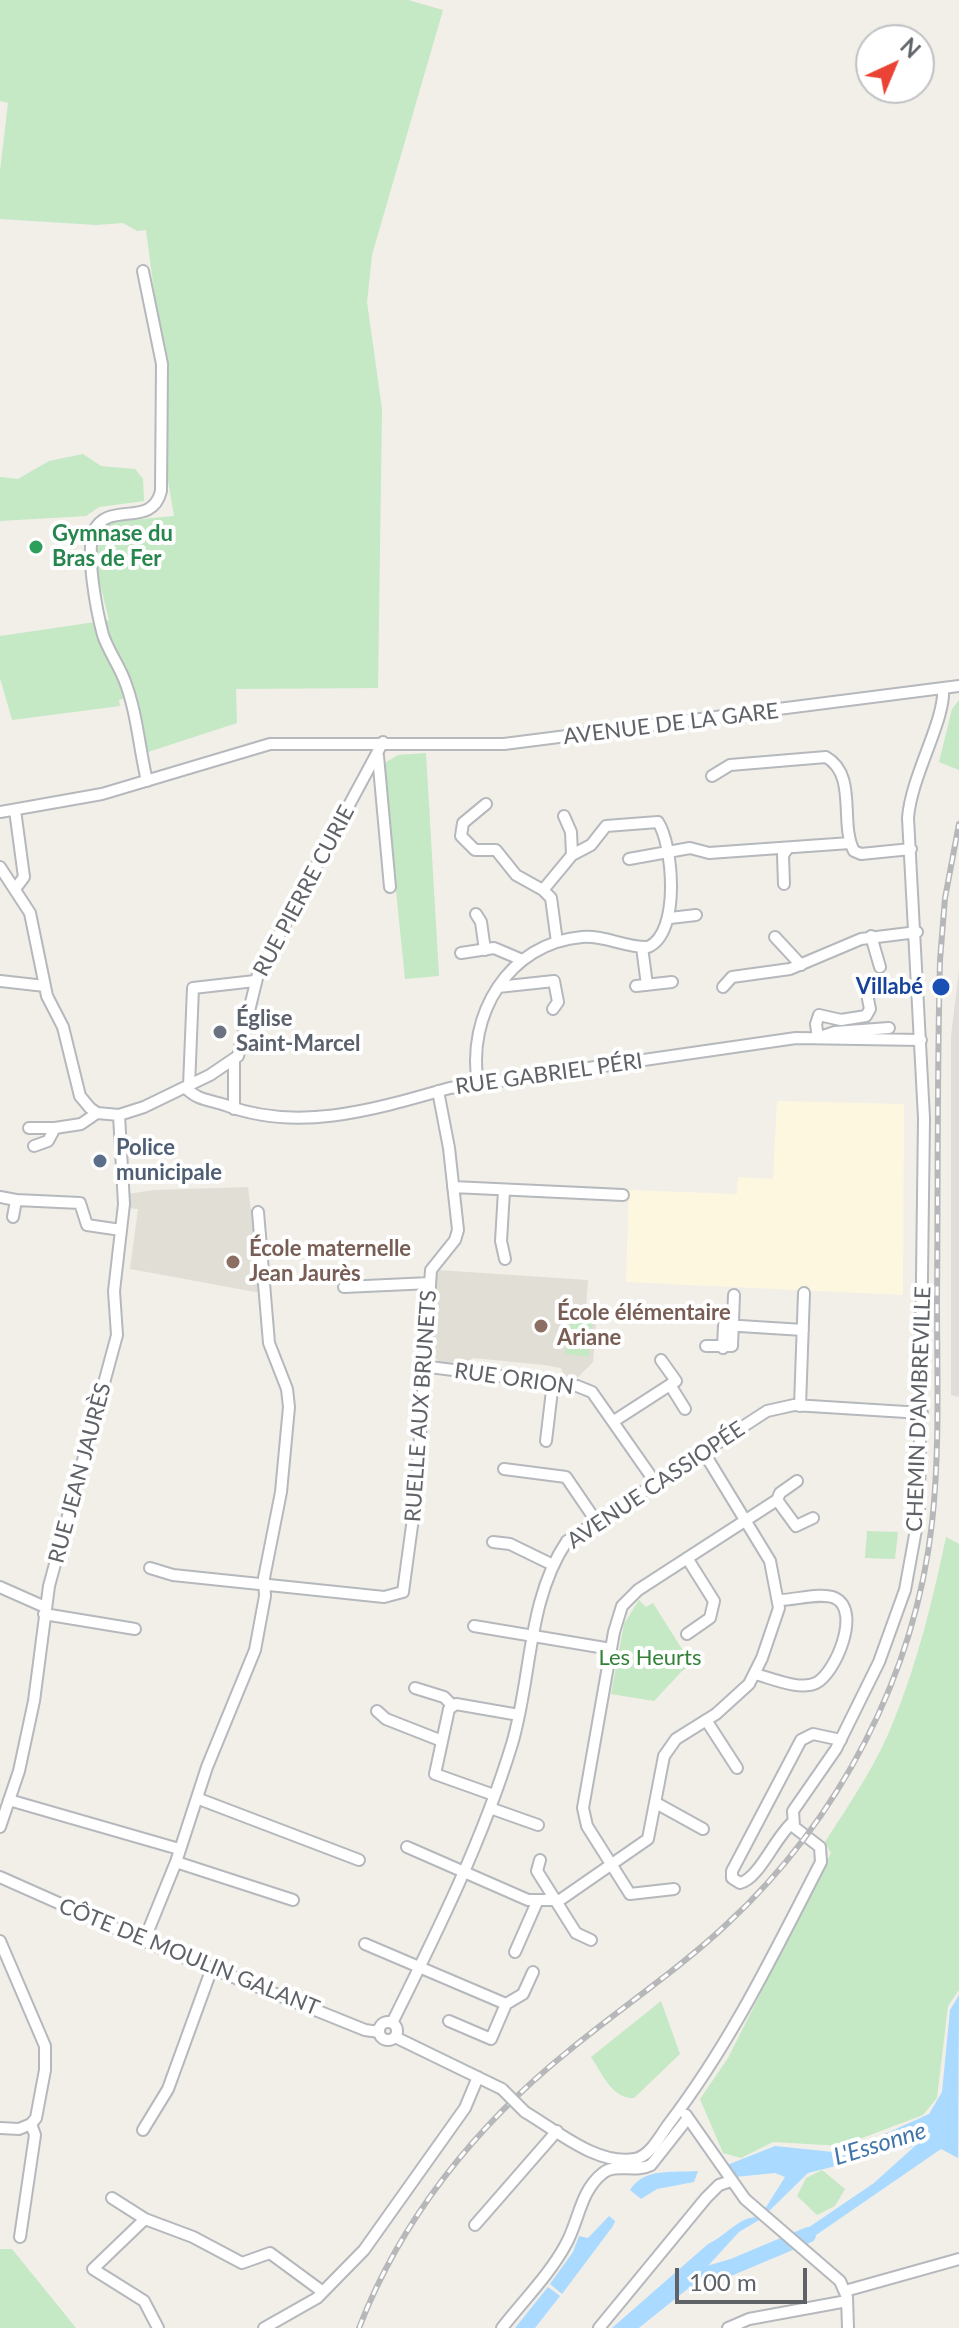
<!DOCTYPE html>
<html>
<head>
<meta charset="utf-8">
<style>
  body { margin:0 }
  #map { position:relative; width:959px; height:2328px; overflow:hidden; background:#f1efe8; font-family:Lato,sans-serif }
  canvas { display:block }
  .north { position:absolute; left:855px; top:24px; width:80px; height:80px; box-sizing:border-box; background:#fff; border:2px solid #bfc1c3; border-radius:50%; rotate:44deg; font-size:22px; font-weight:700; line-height:32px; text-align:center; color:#5f6368 }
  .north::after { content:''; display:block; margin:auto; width:28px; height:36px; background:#ea4335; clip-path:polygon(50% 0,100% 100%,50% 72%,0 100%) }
  .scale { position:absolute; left:675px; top:2268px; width:132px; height:36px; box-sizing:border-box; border:4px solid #5f6368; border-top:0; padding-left:10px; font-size:24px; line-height:28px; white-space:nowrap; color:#5f6368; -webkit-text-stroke:6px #fff; paint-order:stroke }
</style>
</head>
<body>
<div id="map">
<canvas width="959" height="2328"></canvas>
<div class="north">N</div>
<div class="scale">100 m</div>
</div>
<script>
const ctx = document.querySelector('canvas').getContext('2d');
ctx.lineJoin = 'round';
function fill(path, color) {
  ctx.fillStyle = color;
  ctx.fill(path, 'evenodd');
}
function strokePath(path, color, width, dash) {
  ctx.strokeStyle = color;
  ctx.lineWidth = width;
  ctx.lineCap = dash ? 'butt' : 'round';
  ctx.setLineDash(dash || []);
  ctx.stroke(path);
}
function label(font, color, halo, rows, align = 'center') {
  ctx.font = font + ' Lato,sans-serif';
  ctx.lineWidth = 8;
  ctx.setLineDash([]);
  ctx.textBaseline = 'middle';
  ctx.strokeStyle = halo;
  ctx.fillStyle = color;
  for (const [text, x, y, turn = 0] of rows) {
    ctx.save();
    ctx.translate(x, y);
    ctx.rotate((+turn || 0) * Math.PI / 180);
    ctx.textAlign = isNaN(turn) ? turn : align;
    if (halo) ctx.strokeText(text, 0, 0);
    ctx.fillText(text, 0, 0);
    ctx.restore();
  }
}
const commercial = new Path2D(`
  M777 1101 904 1104 903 1295 626 1282 629 1190 737 1194 738 1177 773 1179Z`);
const industrial = new Path2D(`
  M959 970V1397L951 1395V1036Z`);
const education = new Path2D(`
  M248 1187 261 1293 130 1269 138 1209 128 1208 127 1194 154 1190Z
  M437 1270 588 1280 586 1308 597 1310 593 1362 576 1379 565 1378 561 1368 544 1365 473 1358 463 1365 440 1363 429 1350Z`);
const green = new Path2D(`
  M0 0H408L443 10 372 255 367 302 382 409 378 688 236 689 237 723 148 752 137 694 119 700 120 706 12 720 0 678V636L109 620 97 572 99 533 110 522 174 516 166 468 168 358 156 306 146 230 137 231 123 223 96 225 0 219V171L8 103 0 101Z
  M83 454 101 466 135 469 143 479 144 501 99 507 86 516 0 521V477L18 479 49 461Z
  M959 700V770L939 762 952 709Z
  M426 753 439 976 405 979 383 764 398 755Z
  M568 1313 593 1315 589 1357 565 1354Z
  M867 1531 898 1532 895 1559 865 1558Z
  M946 1537 959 1544V1990L948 2006 937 2098 923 2115 841 2146 773 2142 741 2158 723 2153 700 2099 728 2058 831 1853 825 1842C850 1803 877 1764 894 1720 918 1661 933 1599 946 1537Z
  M639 1600 646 1607 653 1603 692 1665 682 1671 654 1701 611 1694 624 1624Z
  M661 2001 680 2054 634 2098C612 2099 602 2073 591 2057Z
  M822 2170 845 2189 835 2206 817 2215 797 2196 806 2178Z
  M0 2249H12L76 2328H0Z`);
const water = new Path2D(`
  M959 1995 958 2158 941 2149 803 2244 796 2236 874 2183 915 2146 808 2173 766 2214 763 2212 785 2177 775 2173 735 2177 727 2165 775 2146 843 2153 929 2114 942 2092 950 2010Z
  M698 2171 694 2182 657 2189 641 2199 630 2190C644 2167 674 2173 698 2171Z
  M609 2216 615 2221 613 2226 562 2294 550 2284 573 2252 579 2236 588 2238Z
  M756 2217 759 2220 739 2232 706 2268 626 2328H612L708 2244C725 2237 737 2218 756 2217Z
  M548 2287 560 2296 535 2328H515Z`);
const river = new Path2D(`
  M690 2279 732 2267 808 2235
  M626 2328 696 2272`);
const minor = new Path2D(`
  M143 271 162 364 161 491C152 529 108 500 94 531 85 552 97 613 103 635 108 650 118 664 124 679 137 711 139 748 147 781
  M378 756 390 887
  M712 776 730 765 826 757C858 775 839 824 854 851L861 854 911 849
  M486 804 463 823 461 836 475 850H496L516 875 543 890 572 855 571 832 564 816
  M15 810 24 877 15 889
  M0 812 102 794 270 744H504L959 686
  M629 859 690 848 709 853 850 843
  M0 867 30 913 47 996 63 1027 80 1096 90 1108 97 1113 119 1115 144 1107 210 1075 238 1056 258 974 383 742
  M784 884 783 855 788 848
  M543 890 551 898 557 942
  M476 914 481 922 485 950
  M670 918 696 915
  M871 936 880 967
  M775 937 801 965
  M642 947 647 985
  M461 953 494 948 520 959
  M0 981 45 986
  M636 986 672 982
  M498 987 554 981 558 1002 553 1009
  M723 987 732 977 790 969 861 939 917 932
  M820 1037 835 1032 889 1028
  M818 1038 816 1024 819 1015 841 1020 866 1016 870 1009 868 999
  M478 1084C466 1015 509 943 582 937 605 935 626 948 648 947 681 933 673 845 658 822L606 826 591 845 572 855
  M189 1086 193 988 255 981
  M186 1088C197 1100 210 1100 225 1105 299 1133 376 1109 450 1088L796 1038 921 1040
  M234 1109V1061
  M29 1128H55
  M34 1146 48 1141 55 1128 81 1124 97 1113
  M453 1187 623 1195
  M504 1191 501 1241 505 1259
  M0 1197 16 1200
  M13 1217 16 1200 80 1203 87 1225 121 1230
  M344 1287 430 1283
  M706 1346H732L734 1295
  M723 1348 724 1325 803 1330
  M422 1366 577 1386 592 1392 655 1482
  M670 1385 685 1409
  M800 1406 804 1293
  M614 1421 676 1381 661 1360
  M546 1441 553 1382
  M504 1469 566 1477 596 1521
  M777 1500 780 1493 797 1481
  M493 1542 510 1544 551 1564
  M150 1568 173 1575 384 1597 403 1592 416 1496 431 1270 455 1240 458 1230 449 1148 438 1091
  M0 1587 45 1607
  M44 1614 135 1629
  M474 1626 611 1649
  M687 1634 710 1618 714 1601 687 1558
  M755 1674C771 1678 800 1691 816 1683 835 1674 862 1611 835 1598 821 1592 795 1600 780 1600
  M415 1688 444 1697 452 1705
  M377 1711 386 1719 442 1741
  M706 1720 737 1768
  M494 1795 435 1774 449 1709 456 1704 519 1715
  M199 1799 359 1860
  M9 1800 179 1849
  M656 1803 703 1829
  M490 1808 538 1825
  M793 1822C775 1837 759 1879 740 1883L732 1878V1871L801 1740 813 1734 841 1740
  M0 1827 19 1771 34 1701 49 1586 117 1335 114 1291 124 1204 119 1115
  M407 1847 528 1900H560L648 1839 664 1756 676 1739 716 1714 749 1684 762 1658 779 1608 770 1561 703 1451
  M540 1860 537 1871 576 1933 591 1940
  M176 1862 293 1900
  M0 1877 144 1941 365 2030 379 2032
  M674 1889 630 1894 587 1826 583 1808 614 1632 622 1606 638 1590 777 1500 796 1526 813 1518
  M0 1941 45 2046V2070L36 2118 31 2124
  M144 1941 176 1862 207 1767 255 1650 265 1596 264 1578 281 1492 289 1407 287 1389 269 1343 258 1212
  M365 1944 506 2004
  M515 1952 537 1902
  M449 2021 491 2039 506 2004 523 1994 533 1972
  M379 2031a9 9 0 1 1 18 0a9 9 0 1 1-18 0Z
  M392 2023C437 1932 482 1842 512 1744 532 1677 527 1600 567 1541L767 1411 794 1405 922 1413
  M395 2037 502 2089
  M525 2112C556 2130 597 2166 635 2159 650 2156 660 2136 668 2125 731 2043 774 1953 821 1862L820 1847 794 1827 793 1811 836 1749 879 1662 905 1590 919 1513 924 1118 908 818C911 776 946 719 943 688
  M686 2115 745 2199 840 2281 847 2297 848 2328
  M0 2128 19 2129 31 2124
  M143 2130 168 2089 212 1968
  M112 2198 145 2219
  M475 2225 557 2131
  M20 2237 35 2135 31 2124
  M845 2291 959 2259
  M158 2328 144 2301 93 2269 145 2219 193 2237 242 2263 270 2253 323 2292
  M264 2328 317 2298 364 2250 465 2108 478 2077
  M502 2328C523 2301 550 2274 566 2244 579 2221 580 2191 603 2173 615 2163 636 2173 651 2165L688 2118
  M599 2328 706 2198 719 2185 731 2181
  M728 2328 749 2319 847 2301`);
const rail = new Path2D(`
  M359 2328C401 2219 476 2126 566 2053 619 2009 677 1971 727 1924 839 1820 915 1675 932 1523 940 1450 937 1375 937 1301 938 1188 937 1074 940 960L945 898 959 824`);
const minorBridge = new Path2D(`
  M502 2089 525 2112`);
const markers = [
  [36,547,8,"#2e9e5b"],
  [941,987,10,"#1a4fb4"],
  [220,1032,8,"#6b7280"],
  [100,1161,8,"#5c6f8a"],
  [233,1262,8,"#8d6e63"],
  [541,1326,8,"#8d6e63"]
];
const leisureNames = [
  ["Gymnase du",52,534],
  ["Bras de Fer",52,559]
];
const streetNames = [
  ["AVENUE DE LA GARE",671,724,-7],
  ["RUE PIERRE CURIE",304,891,-62],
  ["RUE GABRIEL PÉRI",549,1074,-8],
  ["RUE ORION",514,1379,8],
  ["RUELLE AUX BRUNETS",421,1406,-86],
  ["CHEMIN D'AMBREVILLE",919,1409,-88],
  ["RUE JEAN JAURÈS",80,1473,-75],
  ["AVENUE CASSIOPÉE",656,1485,-34],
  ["CÔTE DE MOULIN GALANT",189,1957,22]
];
const transitNames = [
  ["Villabé",923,987]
];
const worshipNames = [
  ["Église",236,1019],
  ["Saint-Marcel",236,1044]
];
const serviceNames = [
  ["Police",116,1148],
  ["municipale",116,1173]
];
const educationNames = [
  ["École maternelle",249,1249],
  ["Jean Jaurès",249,1274],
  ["École élémentaire",557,1313],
  ["Ariane",557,1338]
];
const parkNames = [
  ["Les Heurts",650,1658]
];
const waterNames = [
  ["L'Essonne",880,2144,-17]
];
fill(commercial, '#fef7e0');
fill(industrial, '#e0deda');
fill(education, '#e1ded6');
fill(green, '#c5e8c5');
fill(water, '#aadaff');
strokePath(river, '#aadaff', 16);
strokePath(minor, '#b5b8bc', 14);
strokePath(minor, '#fff', 10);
strokePath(rail, '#b6b7b8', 6);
strokePath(rail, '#fff', 3, [9]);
strokePath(minorBridge, '#b5b8bc', 14, []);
strokePath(minorBridge, '#fff', 10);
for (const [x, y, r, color] of markers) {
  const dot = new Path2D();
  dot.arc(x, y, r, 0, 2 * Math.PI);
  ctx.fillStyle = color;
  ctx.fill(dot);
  strokePath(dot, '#fff', 3);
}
label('bold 22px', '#27864d', '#fff', leisureNames, 'left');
label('22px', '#5f6368', '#fff', streetNames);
label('bold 22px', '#164399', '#fff', transitNames, 'right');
label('bold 22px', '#5b616d', '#fff', worshipNames, 'left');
label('bold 22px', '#4e5e75', '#fff', serviceNames, 'left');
label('bold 22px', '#785e54', '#fff', educationNames, 'left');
label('22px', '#348238', '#fff', parkNames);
label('italic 24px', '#4174aa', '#fff', waterNames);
</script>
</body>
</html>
